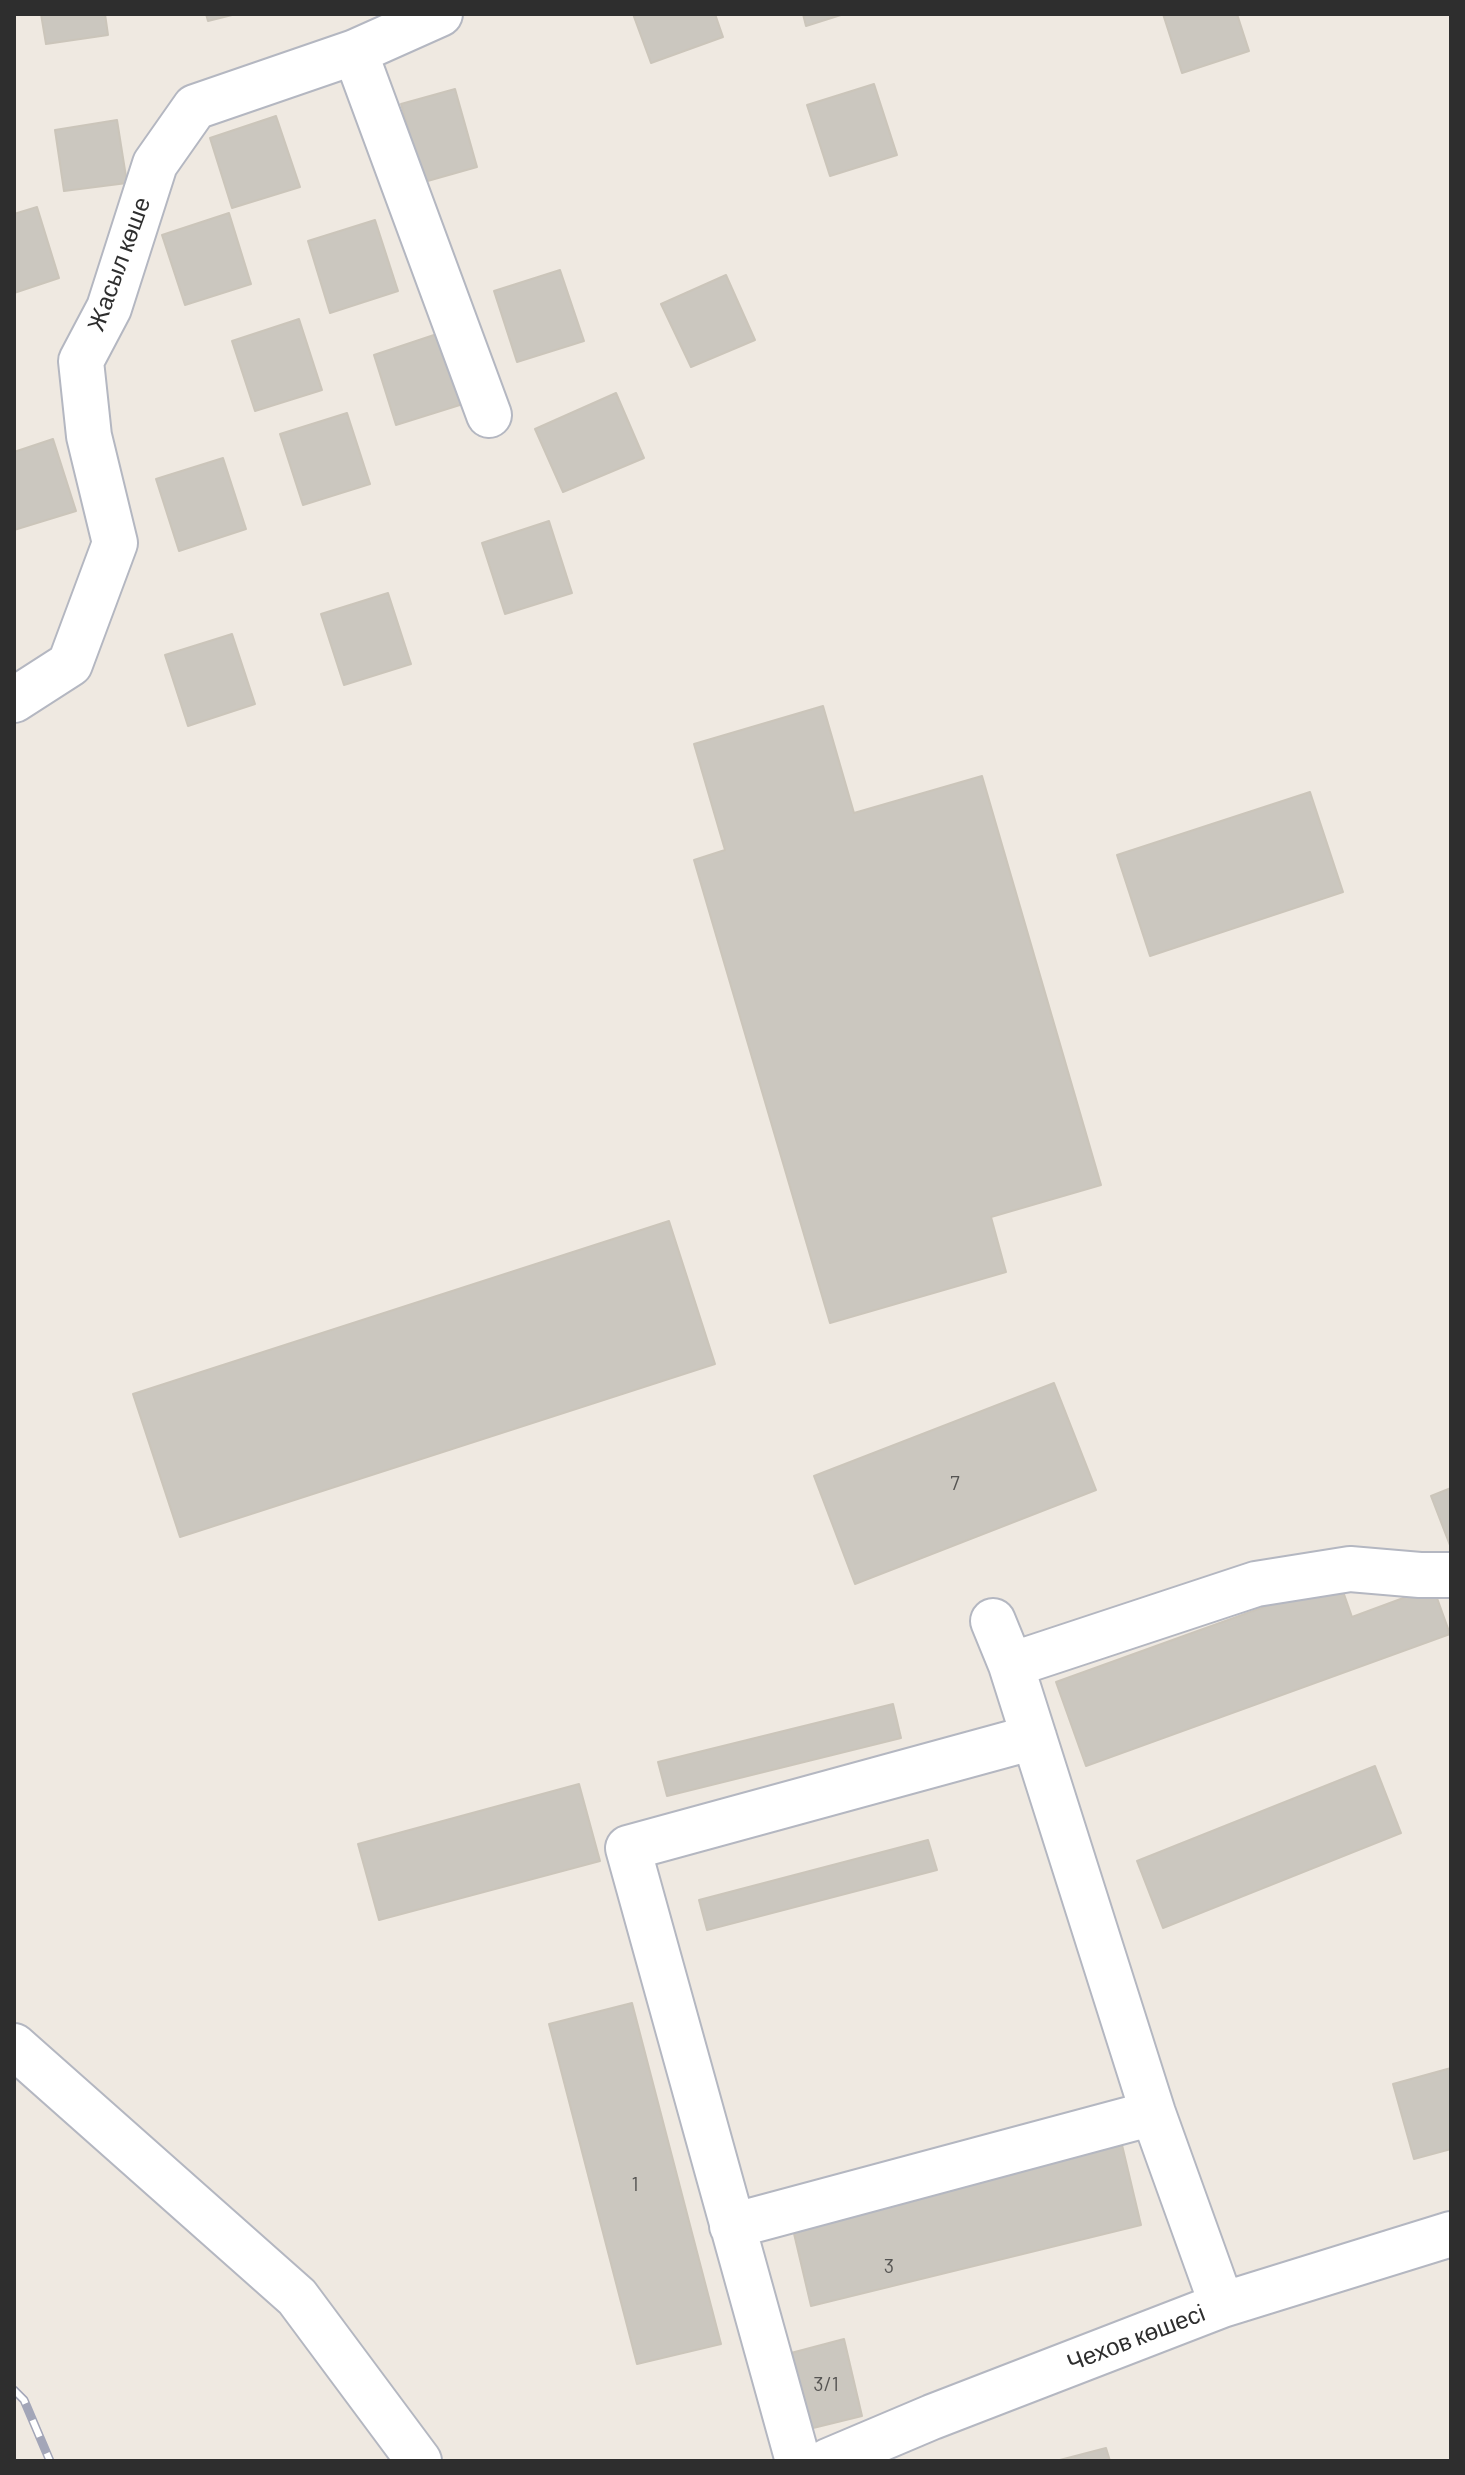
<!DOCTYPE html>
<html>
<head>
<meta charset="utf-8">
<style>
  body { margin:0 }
  #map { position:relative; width:1465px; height:2475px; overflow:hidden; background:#efe9e1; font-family:Barlow,sans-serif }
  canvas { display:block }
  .frame { position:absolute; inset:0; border:16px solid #2e2e2e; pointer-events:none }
</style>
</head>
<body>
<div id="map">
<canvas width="1465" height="2475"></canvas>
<div class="frame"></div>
</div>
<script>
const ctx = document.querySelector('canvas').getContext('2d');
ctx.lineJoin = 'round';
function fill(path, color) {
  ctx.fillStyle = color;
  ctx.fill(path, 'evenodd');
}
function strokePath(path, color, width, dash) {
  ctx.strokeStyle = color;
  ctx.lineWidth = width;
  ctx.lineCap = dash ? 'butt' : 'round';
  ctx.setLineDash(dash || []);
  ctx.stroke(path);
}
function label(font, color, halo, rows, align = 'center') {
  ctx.font = font + ' Barlow,sans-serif';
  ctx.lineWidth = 6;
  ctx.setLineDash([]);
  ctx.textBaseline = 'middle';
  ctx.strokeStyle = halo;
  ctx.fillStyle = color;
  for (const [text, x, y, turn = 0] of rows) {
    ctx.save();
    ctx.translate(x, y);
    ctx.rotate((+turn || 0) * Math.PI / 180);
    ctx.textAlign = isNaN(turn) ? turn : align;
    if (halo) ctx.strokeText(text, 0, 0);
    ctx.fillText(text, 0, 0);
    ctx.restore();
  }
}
const building = new Path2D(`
  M41 14H105L108 35 46 44Z
  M206 14H236L208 21Z
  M633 14H715L723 37 651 63Z
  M803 14H844L806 26Z
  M1163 14H1237L1249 51 1182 73Z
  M874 84 897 155 830 176 807 105Z
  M455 89 477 167 424 182 401 104Z
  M276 116 300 187 232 208 210 138Z
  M117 120 127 183 64 191 55 130Z
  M37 207 59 278 14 293V214Z
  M229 213 251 284 185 305 162 235Z
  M375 220 398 291 330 313 308 241Z
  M560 270 584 341 517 362 494 291Z
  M726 275 755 340 691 367 661 304Z
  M299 319 322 390 255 411 232 341Z
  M440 333 463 404 396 425 374 355Z
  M616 393 644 458 563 492 535 429Z
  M347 413 370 484 303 505 280 434Z
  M53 439 76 511 14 530V452Z
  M223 458 246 529 179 551 156 479Z
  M549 521 572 593 505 614 482 543Z
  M388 593 411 664 344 685 321 614Z
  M232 634 255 704 188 726 165 655Z
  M823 706 854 813 982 776 1101 1185 991 1217 1006 1272 830 1323 694 860 725 850 694 744Z
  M1310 792 1343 892 1150 956 1117 855Z
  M669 1221 715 1364 180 1537 133 1394Z
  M1054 1383 1096 1490 855 1584 814 1476Z
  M1451 1488V1548L1431 1496Z
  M1339 1580 1352 1617 1433 1587 1450 1634 1086 1766 1056 1682Z
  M893 1704 901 1738 667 1796 658 1762Z
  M1375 1766 1401 1833 1163 1928 1137 1861Z
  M579 1784 600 1861 379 1920 358 1844Z
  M928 1840 937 1870 707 1930 699 1900Z
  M632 2003 721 2344 637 2364 549 2024Z
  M1451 2068V2149L1414 2159 1393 2084Z
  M1122 2145 1141 2225 811 2306 792 2225Z
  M844 2339 862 2416 809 2429 791 2353Z
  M1106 2448 1110 2461H1056Z`);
const minor = new Path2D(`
  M355 52 489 415
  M14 700 70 664 115 543 89 436 81 361 109 308 155 164 195 107 355 52 440 14
  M993 1621 1011 1665 1153 2113 1222 2305
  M1011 1665 1256 1584 1350 1569 1420 1575H1451
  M14 2046 297 2297 419 2461
  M732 2226 1153 2113
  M798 2461 628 1848 1034 1737
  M828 2461 932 2417 1222 2305 1451 2234`);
const rail = new Path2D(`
  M14 2390 24 2400 50 2461`);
const numberNames = [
  ["7",955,1483],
  ["1",635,2184],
  ["3",889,2266],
  ["3/1",826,2384]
];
const streetNames = [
  ["Жасыл көше",119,264,-70],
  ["Чехов көшесі",1136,2338,-21]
];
fill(building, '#cbc7bf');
strokePath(building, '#cbc5ba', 2);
strokePath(minor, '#b4b7c1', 48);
strokePath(minor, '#fff', 44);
strokePath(rail, '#a3a6b8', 9);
strokePath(rail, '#fff', 6, [18]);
label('20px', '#555452', null, numberNames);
label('24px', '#2e2e2e', '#fff', streetNames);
</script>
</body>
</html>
